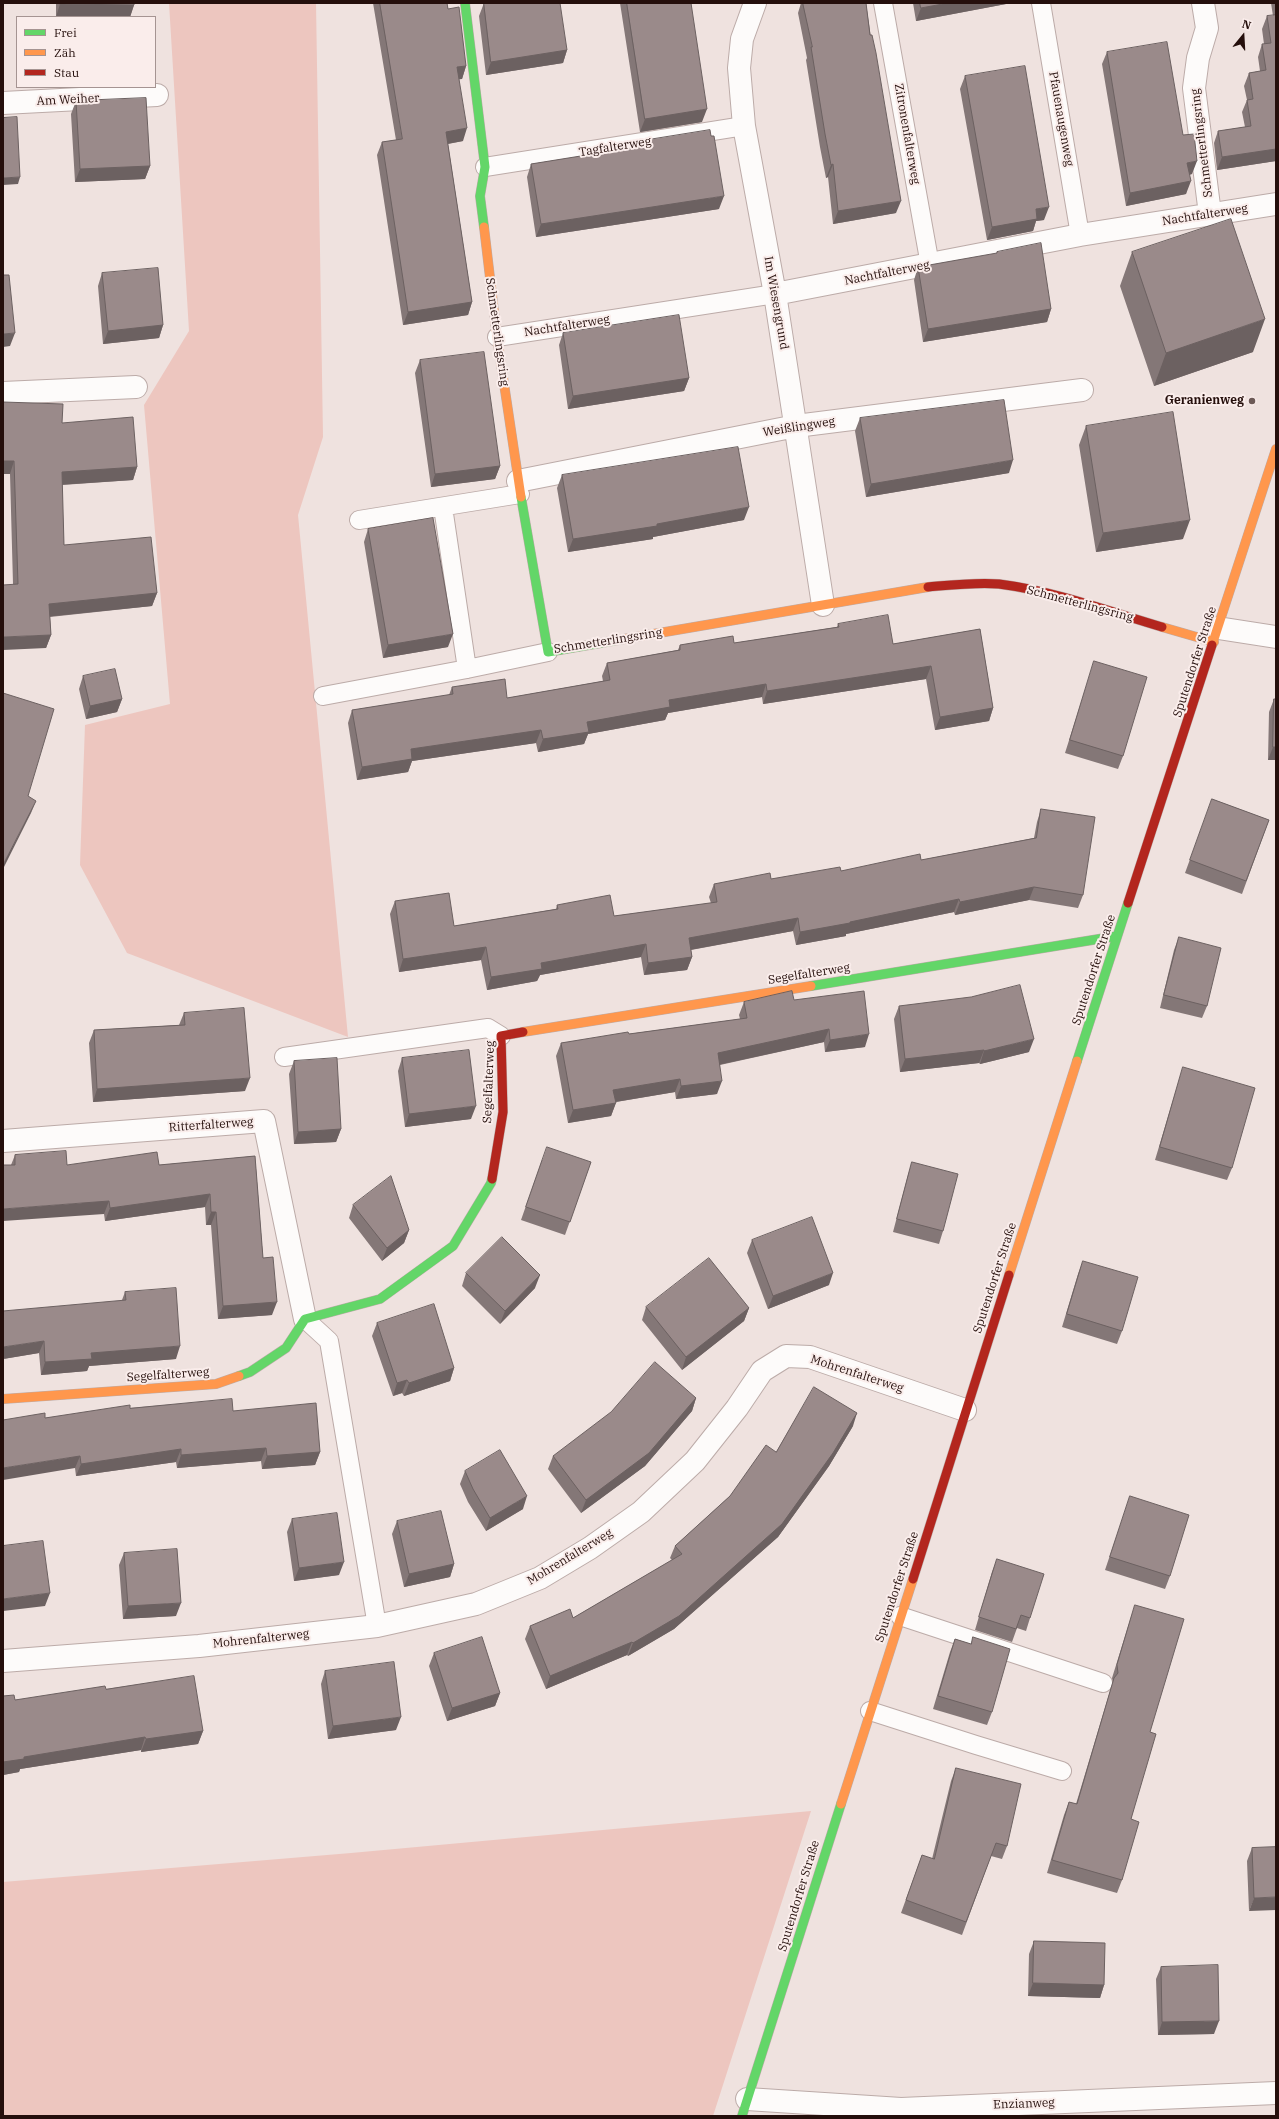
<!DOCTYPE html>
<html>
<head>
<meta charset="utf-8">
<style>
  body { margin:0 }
  #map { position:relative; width:1279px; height:2119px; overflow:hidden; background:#efe2df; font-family:"IBM Plex Serif",serif }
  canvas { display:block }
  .frame { position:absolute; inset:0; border:4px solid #250f0c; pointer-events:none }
  .legend { position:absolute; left:16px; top:16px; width:140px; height:72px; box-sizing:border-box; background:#faedeb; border:1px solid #a59492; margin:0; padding:5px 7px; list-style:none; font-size:12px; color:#250f0c }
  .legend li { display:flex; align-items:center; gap:8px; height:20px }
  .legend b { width:20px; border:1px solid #a59492 }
  .north { position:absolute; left:1223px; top:16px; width:40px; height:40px; -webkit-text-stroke:3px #faedeb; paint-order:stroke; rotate:18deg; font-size:11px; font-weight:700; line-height:16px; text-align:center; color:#250f0c }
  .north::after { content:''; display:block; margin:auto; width:14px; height:18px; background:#250f0c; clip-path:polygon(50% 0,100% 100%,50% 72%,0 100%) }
</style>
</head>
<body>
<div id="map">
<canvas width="1279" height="2119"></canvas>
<div class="frame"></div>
<ul class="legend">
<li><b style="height:5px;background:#63d668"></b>Frei</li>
<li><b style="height:5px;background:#ff974d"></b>Zäh</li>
<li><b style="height:5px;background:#b3261e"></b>Stau</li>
</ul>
<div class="north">N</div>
</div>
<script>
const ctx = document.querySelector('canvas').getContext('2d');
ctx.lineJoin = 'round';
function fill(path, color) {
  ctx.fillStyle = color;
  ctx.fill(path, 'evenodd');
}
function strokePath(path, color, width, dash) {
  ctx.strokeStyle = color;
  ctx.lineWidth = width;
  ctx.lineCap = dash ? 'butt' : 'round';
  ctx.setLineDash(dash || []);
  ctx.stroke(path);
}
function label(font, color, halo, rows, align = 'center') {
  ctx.font = font + ' "IBM Plex Serif",serif';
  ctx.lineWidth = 4;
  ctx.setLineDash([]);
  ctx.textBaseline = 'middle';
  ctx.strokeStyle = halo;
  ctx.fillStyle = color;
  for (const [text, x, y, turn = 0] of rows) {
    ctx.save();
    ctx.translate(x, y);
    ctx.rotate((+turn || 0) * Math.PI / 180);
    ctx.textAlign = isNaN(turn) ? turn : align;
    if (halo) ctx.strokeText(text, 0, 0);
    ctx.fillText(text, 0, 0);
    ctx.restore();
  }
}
const green = new Path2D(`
  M169 3H316L323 437 298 515 348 1037 127 953 80 865 85 725 170 704 144 405 189 331Z
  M811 1811 713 2116H3V1882L351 1853Z`);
const lane = new Path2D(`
  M883 3 930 265
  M1041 3 1080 235
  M485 167 744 126
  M497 337 775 294
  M443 507 467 669
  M359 520 520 494
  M323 696 467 669 548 652
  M284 1057 488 1028 501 1036
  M305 1319 329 1341 377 1626
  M900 1616 1103 1683
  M870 1711 976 1745 1062 1771`);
const street = new Path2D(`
  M755 3 742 39 739 68 744 126 775 294 823 605
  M1203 3 1207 28 1198 58 1194 88 1210 214
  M3 103 157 95
  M775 294 1080 235 1276 204
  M3 393 136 387
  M518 481 796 426 1082 390
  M1218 628 1276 637
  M3 1141 264 1121 305 1319
  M3 1661 199 1646 377 1626 476 1604 540 1578 590 1548 641 1512 695 1461 737 1408 762 1371 786 1356 810 1357 965 1410
  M747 2099 901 2109 1276 2093`);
const fast = new Path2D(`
  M465 3 485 167 480 196 484 227
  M521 497 548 652 624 639
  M811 986 1117 936
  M1077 1061 1128 903
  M239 1376 250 1372 286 1348 305 1319 380 1299 453 1246 491 1183 492 1179
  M742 2116 841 1804`);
const slow = new Path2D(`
  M484 227 497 337 521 497
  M1162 627 1214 642
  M624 639 928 587
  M1212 645 1276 449
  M523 1032 811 986
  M1009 1275 1077 1061
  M3 1399 216 1384 239 1376
  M841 1804 913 1579`);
const jam = new Path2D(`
  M928 587C951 585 976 582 999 584 1054 591 1108 611 1162 627
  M1128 903 1212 645
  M492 1179 503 1112 501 1036 523 1032
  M913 1579 1009 1275`);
const wall = new Path2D(`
  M56 3H134V5L130 17H56Z
  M373 3H447L448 9 466 66 462 79H459L463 141 448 144 472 302 468 315 403 325 377 155 382 142 396 140Z
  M484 3 567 50 563 63 486 75 479 16Z
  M620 3H691L702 122 640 132Z
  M801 3H866L896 213 833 224 828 177 826 178 820 147 806 60 807 58 798 13Z
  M913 3H1006V4L916 21Z
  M1271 3H1276V161L1217 170 1214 143 1218 131 1245 127 1242 112 1247 100 1244 86 1249 73 1260 71 1258 57 1262 44H1264L1262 29 1267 16H1273Z
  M1107 52 1183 135 1192 174 1189 175 1186 194 1126 206 1102 64Z
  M965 76 1044 220 1036 221 1033 231 987 240 960 89Z
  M76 101 150 166 145 179 75 182 71 114Z
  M648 140 719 209 536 237 527 177 531 164 646 146Z
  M997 252 1051 309 1047 322 923 342 914 280 918 267 996 254Z
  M1132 252 1253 352 1154 386 1120 286Z
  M102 273 163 325 159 338 103 344 98 286Z
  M563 333 689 378 684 391 568 409 559 345Z
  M420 360 500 466 495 479 431 487 415 373Z
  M3 402 62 423 137 467 133 480 62 485 64 545 157 593 152 606 50 617 51 635 46 648 13 584 10 474H3Z
  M860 418 1009 473 866 497 855 431Z
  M1086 426 1183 539 1096 552 1079 445Z
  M562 475 744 520 653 537V539L568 552 557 488Z
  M368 529 448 647 383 658 364 542Z
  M838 624 893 644 980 629 993 708 989 721 935 730 926 679 763 704 762 697 668 713 665 720 588 734 584 744 538 752 536 743 412 761 408 772 357 780 348 723 352 710 449 695 452 687 507 698 603 681 602 676 607 663 678 650 680 645 734 643 837 627Z
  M1094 661 1123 756 1118 769 1065 753 1090 674Z
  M83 676 122 699 117 712 86 719 79 689Z
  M1274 699H1276V760H1268L1269 712Z
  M1212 799 1269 820 1242 894 1185 873Z
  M1041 809 1083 895 1078 908 1029 900 955 915 954 912 846 934V936L796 945 793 931 691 950 692 957 687 970 644 975 641 957 540 975 537 981 487 990 481 960 399 972 390 914 395 901 454 926 556 909 557 905 614 916 711 903 709 897 714 884 771 879 841 871 921 860 1034 838 1037 822Z
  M1179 937 1207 1006 1202 1018 1160 1008 1174 950Z
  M794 1000 865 1047 825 1052 824 1042 720 1065 717 1094 676 1099 675 1092 616 1102 611 1116 568 1123 556 1056 561 1043 740 1019 739 1015 744 1002Z
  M899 1006 1029 1052 980 1064 979 1063 900 1072 894 1019Z
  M184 1013 245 1091 93 1102 89 1043 94 1030 179 1025Z
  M402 1058 471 1119 405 1127 398 1071Z
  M294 1061 341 1129 336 1142 294 1144 289 1074Z
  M1183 1067 1232 1168 1227 1180 1155 1160 1179 1080Z
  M15 1155 67 1165H159L255 1156 263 1258 272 1315 218 1319 211 1225H206L205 1207 105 1221 104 1214 11 1165Z
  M542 1160 591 1162 565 1235 521 1220Z
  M912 1162 943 1231 939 1244 893 1232 908 1175Z
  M353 1205 409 1230 404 1243 382 1261 349 1218Z
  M752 1240 829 1285 768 1309 747 1253Z
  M1083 1261 1122 1331 1117 1344 1062 1327 1078 1274Z
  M466 1273 535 1288 500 1324 462 1286Z
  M125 1292 176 1359 89 1366 87 1371 41 1375 39 1353 3 1359 122 1300Z
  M646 1307 749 1308 744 1321 682 1370 642 1320Z
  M377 1323 454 1368 450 1381 404 1396 402 1393 393 1396 372 1336Z
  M696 1398 692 1411 645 1466 581 1513 548 1469 553 1456Z
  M130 1408 233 1411 320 1452 315 1465 262 1469 261 1461 177 1468 176 1462 76 1476 75 1468 45 1418Z
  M853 1426 829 1466 778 1537 674 1629 628 1656 627 1655 546 1689 525 1639 530 1626 573 1618 672 1560 670 1558 675 1546 730 1496 776 1452Z
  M465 1471 523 1509 486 1531 468 1502 460 1484Z
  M1130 1496 1170 1576 1165 1589 1105 1570Z
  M292 1519 339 1575 294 1581 287 1532Z
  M397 1521 454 1564 450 1577 404 1587 392 1534Z
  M124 1553 176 1616 123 1619 119 1565Z
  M997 1559 1030 1618 1026 1631 1017 1628 1012 1642 975 1630 992 1572Z
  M1135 1605 1150 1732 1131 1819 1122 1880 1117 1893 1047 1873 1064 1815 1069 1802 1076 1804 1110 1691 1113 1683 1112 1678 1131 1617Z
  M973 1637 992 1712 987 1725 933 1709 950 1652 955 1639 971 1644Z
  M434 1653 500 1693 495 1706 447 1721 429 1666Z
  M325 1671 396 1730 328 1739 321 1684Z
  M106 1689 203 1731 198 1744 141 1752V1750L20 1769 19 1772 3 1775V1696L15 1700Z
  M956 1768 1007 1846 1002 1859 991 1856 962 1935 901 1913 922 1855 932 1859 951 1781Z
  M1276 1847 1249 1911 1247 1861 1252 1848Z
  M1034 1941 1104 1985 1100 1998 1028 1996 1029 1954Z
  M1161 1967 1214 2034 1158 2035 1156 1979Z`);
const shadedWall = new Path2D(`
  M948 3H1006V4L916 21 921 8Z
  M60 4 134 5 130 17H56Z
  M567 50 563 63 486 75 491 62Z
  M466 66 462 79 453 80 457 67Z
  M707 109 702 122 640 132 645 119Z
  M467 128 463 141 441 145 446 132Z
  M1276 149V161L1217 170 1222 157Z
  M1197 161 1192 174 1183 176 1187 163Z
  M833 164 828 177 826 178 831 165Z
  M150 166 145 179 75 182 80 169Z
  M20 177 18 184 3 185V178Z
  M1191 181 1186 194 1126 206 1130 193Z
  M724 196 719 209 536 237 541 224Z
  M901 201 896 213 833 224 838 211Z
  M1049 207 1044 220 1036 221 1033 231 987 240 992 227 1036 209Z
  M472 302 468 315 403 325 408 312Z
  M1051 309 1047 322 923 342 928 329Z
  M1265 319 1253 352 1154 386 1166 353Z
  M163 325 159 338 103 344 108 331Z
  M15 333 10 346 3 347V334Z
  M689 378 684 391 568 409 573 396Z
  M1013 460 1009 473 866 497 871 484Z
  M3 461H14L10 474H3Z
  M500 466 495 479 431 487 435 474Z
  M137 467 133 480 57 485 62 472Z
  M749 507 744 520 653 537V539L568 552 573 539Z
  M1190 520 1183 539 1096 552 1103 533Z
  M157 593 152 606 44 617 49 604Z
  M453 634 448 647 383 658 388 645Z
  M51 635 46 648 3 650V637Z
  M931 666 926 679 763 704 767 691Z
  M766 684 762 697 668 713 665 720 588 734 584 744 538 752 543 739 587 722 669 700Z
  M122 699 117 712 86 719 90 706Z
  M993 708 989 721 935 730 940 717Z
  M541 730 536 743 412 761 408 772 357 780 362 767 411 749Z
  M1273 747H1276V760H1268Z
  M36 801 31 813 3 869V865Z
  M1034 887 1029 900 955 915 960 902Z
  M959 899 954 912 846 934V936L796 945 800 932Z
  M798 918 793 931 684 951 689 938Z
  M646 944 641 957 540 975 537 981 487 990 491 977 541 963Z
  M486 947 481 960 399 972 403 959Z
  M692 957 687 970 644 975 648 963Z
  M829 1029 824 1042 713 1066 718 1053Z
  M869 1034 865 1047 825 1052 830 1040Z
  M1034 1039 1029 1052 980 1064 984 1051Z
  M984 1050 979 1063 900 1072 905 1059Z
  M250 1078 245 1091 93 1102 97 1089Z
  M680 1079 675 1092 609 1103 613 1090Z
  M722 1081 717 1094 676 1099 681 1086Z
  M616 1103 611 1116 568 1123 573 1110Z
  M476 1106 471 1119 405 1127 409 1114Z
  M341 1129 336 1142 294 1144 298 1132Z
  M210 1194 205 1207 105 1221 110 1208Z
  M109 1201 104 1214 3 1221V1209Z
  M211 1212H216L211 1225H206Z
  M409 1230 404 1243 382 1261 387 1248Z
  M833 1273 829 1285 768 1309 773 1296Z
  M540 1275 535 1288 500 1324 505 1311Z
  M277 1302 272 1315 218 1319 223 1306Z
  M749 1308 744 1321 682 1370 686 1357Z
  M44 1341 39 1353 3 1359V1347Z
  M180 1346 176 1359 89 1366 87 1371 41 1375 45 1362 91 1353Z
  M454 1368 450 1381 404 1396 409 1383Z
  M407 1380 402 1393 393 1396 397 1383Z
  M696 1398 692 1411 645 1466 581 1513 586 1500Z
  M857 1413 853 1426 829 1466 778 1537 674 1629 628 1656 633 1643Z
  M266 1448 261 1461 177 1468 181 1455Z
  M181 1449 176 1462 76 1476 81 1464Z
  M320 1452 315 1465 262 1469 267 1456Z
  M80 1456 75 1468 3 1480V1468Z
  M527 1496 523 1509 486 1531 490 1518Z
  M344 1562 339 1575 294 1581 299 1568Z
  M454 1564 450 1577 404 1587 409 1574Z
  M50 1593 45 1606 3 1611V1599Z
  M181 1603 176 1616 123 1619 128 1606Z
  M632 1642 627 1655 546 1689 550 1676Z
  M500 1693 495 1706 447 1721 452 1708Z
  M401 1717 396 1730 328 1739 333 1726Z
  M203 1731 198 1744 141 1752 146 1739Z
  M145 1737 141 1750 20 1769 19 1772 3 1775V1762L24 1757Z
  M1276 1897V1910L1249 1911 1254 1898Z
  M1033 1983 1104 1985 1100 1998 1028 1996Z
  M1219 2021 1214 2034 1158 2035 1162 2022Z`);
const building = new Path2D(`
  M60 3H134V5L60 4Z
  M380 3H447L448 9 459 7 466 66 457 67 467 128 446 132 472 302 408 312 382 142 402 139Z
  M484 3H560L567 50 491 62Z
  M627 3H691L707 109 645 119Z
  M803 3H866L870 35H872L876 53 901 201 838 211 833 164 831 165 825 134 811 47H812Z
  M920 3H948L921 8Z
  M1276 15V149L1222 157 1218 131 1251 126 1247 100 1253 99 1249 73 1266 70 1262 44 1271 43 1267 16Z
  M1167 42 1183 135 1194 134 1197 161 1187 163 1191 181 1130 193 1107 52Z
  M1025 66 1049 207 1036 209 1037 219 992 227 965 76Z
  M146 98 150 166 80 169 76 101Z
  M17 117 20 177 3 178V118Z
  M710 130 711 136H714L724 196 541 224 531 164 649 145 648 140Z
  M1231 219 1265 319 1166 353 1132 252Z
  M1041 243 1051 309 928 329 918 267 997 253V252Z
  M158 268 163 325 108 331 102 273Z
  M3 275H9L15 333 3 334Z
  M679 315 689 378 573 396 563 333Z
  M484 352 500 466 435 474 420 360Z
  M1004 400 1013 460 871 484 860 418Z
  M3 402 63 404 62 423 133 417 137 467 62 472 64 545 151 537 157 593 49 604 51 635 3 637V585L18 584 14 461H3Z
  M1173 412 1190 520 1103 533 1086 426Z
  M738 447 749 507 657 524V526L573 539 562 475Z
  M433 518 453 634 388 645 368 529Z
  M888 615 893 644 980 629 993 708 940 717 931 666 767 691 766 684 669 700 670 707 587 722 589 732 543 739 541 730 411 749 412 759 362 767 352 710 453 694 452 687 505 679 507 698 610 680 607 663 680 650V645L733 636 734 643 839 627 838 624Z
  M1094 661 1147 677 1123 756 1070 740Z
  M115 669 122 699 90 706 83 676Z
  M3 693 54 709 28 796 36 801 3 865Z
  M1274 699H1276V747H1273Z
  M1212 799 1269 820 1246 881 1190 860Z
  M1041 809 1095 817 1083 895 1034 887 960 902 959 899 850 922V923L800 932 798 918 689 938 692 957 648 963 646 944 541 963 542 969 491 977 486 947 403 959 395 901 449 893 454 926 558 909 557 905 610 895 614 916 717 902 714 884 770 873 771 879 840 867 841 871 920 854 921 860 1036 838Z
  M1179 937 1221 948 1207 1006 1164 995Z
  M1020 985 1034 1039 984 1051V1050L905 1059 899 1006 971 997Z
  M792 991 794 1000 864 991 869 1034 830 1040 829 1029 718 1053 722 1081 681 1086 680 1079 613 1090 616 1103 573 1110 561 1043 628 1032 629 1034 747 1018 744 1002Z
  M244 1008 250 1078 97 1089 94 1030 185 1025 184 1013Z
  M469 1050 476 1106 409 1114 402 1058Z
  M337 1058 341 1129 298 1132 294 1061Z
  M1183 1067 1255 1088 1232 1168 1160 1147Z
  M547 1147 591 1162 570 1222 526 1207Z
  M66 1151 67 1165 157 1152 159 1165 255 1156 263 1258 273 1257 277 1302 223 1306 216 1212H211L210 1194 110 1208 109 1201 3 1209V1165H15V1155Z
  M912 1162 958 1174 943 1231 897 1219Z
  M391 1176 409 1230 387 1248 353 1205Z
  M812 1217 833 1273 773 1296 752 1240Z
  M502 1237 540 1275 505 1311 466 1273Z
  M709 1258 749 1308 686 1357 646 1307Z
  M1083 1261 1138 1277 1122 1331 1067 1314Z
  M176 1288 180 1346 91 1353 92 1359 45 1362 44 1341 3 1347V1311L126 1300 125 1292Z
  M434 1304 454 1368 409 1383 407 1380 397 1383 377 1323Z
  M655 1362 696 1398 649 1453 586 1500 553 1456 611 1412Z
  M814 1387 857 1413 833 1453 782 1524 679 1616 633 1643 632 1642 550 1676 530 1626 570 1609 573 1618 682 1554 675 1546 730 1496 766 1445 776 1452Z
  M232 1399 233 1411 316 1403 320 1452 267 1456 266 1448 181 1455V1449L81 1464 80 1456 3 1468V1420L45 1413V1418L130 1405V1408Z
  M500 1450 527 1496 490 1518 473 1489 465 1471Z
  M1130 1496 1189 1515 1170 1576 1110 1557Z
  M441 1511 454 1564 409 1574 397 1521Z
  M337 1513 344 1562 299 1568 292 1519Z
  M43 1541 50 1593 3 1599V1546Z
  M177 1549 181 1603 128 1606 124 1553Z
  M997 1559 1044 1574 1030 1618 1021 1615 1016 1629 979 1617Z
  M1135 1605 1184 1619 1150 1732 1156 1734 1131 1819 1139 1822 1122 1880 1052 1860 1069 1802 1077 1804 1114 1678 1118 1673 1117 1665Z
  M482 1637 500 1693 452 1708 434 1653Z
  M973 1637 1010 1649 992 1712 938 1696 955 1639 971 1644Z
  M394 1662 401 1717 333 1726 325 1671Z
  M194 1676 203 1731 146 1739 145 1737 24 1757V1759L3 1762V1696L14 1695 15 1700 105 1686 106 1689Z
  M956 1768 1021 1784 1007 1846 996 1843 966 1922 906 1900 922 1855 934 1859Z
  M1276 1847V1897L1254 1898 1252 1848Z
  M1034 1941 1105 1943 1104 1985 1033 1983Z
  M1218 1965 1219 2021 1162 2022 1161 1967Z`);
const markers = [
  [1252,401,4,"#6c5956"]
];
const streetNames = [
  ["Am Weiher",68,100,-3],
  ["Pfauenaugenweg",1061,119,80],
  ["Zitronenfalterweg",907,134,80],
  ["Schmetterlingsring",1202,143,-97],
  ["Tagfalterweg",615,147,-9],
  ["Nachtfalterweg",1205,215,-9],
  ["Nachtfalterweg",887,273,-11],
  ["Im Wiesengrund",776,303,80],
  ["Nachtfalterweg",567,326,-9],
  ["Schmetterlingsring",497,332,82],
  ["Weißlingweg",799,427,-9],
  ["Schmetterlingsring",1080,604,15],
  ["Schmetterlingsring",608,641,-9],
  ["Sputendorfer Straße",1195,662,-72],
  ["Sputendorfer Straße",1094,970,-72],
  ["Segelfalterweg",809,974,-9],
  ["Segelfalterweg",489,1082,-88],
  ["Ritterfalterweg",211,1125,-4],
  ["Sputendorfer Straße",995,1278,-72],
  ["Mohrenfalterweg",857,1374,18],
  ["Segelfalterweg",168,1375,-4],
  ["Mohrenfalterweg",570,1557,-31],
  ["Sputendorfer Straße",897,1587,-72],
  ["Mohrenfalterweg",261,1639,-6],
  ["Sputendorfer Straße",799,1896,-73],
  ["Enzianweg",1024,2104,-2]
];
const poiNames = [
  ["Geranienweg",1244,401]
];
fill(green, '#edc6bf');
strokePath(lane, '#bcaba8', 20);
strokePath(street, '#bcaba8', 24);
strokePath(fast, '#bcaba8', 10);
strokePath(slow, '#bcaba8', 10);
strokePath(jam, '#bcaba8', 10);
strokePath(lane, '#fdfbfa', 18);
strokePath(street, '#fdfbfa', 22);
strokePath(fast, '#63d668', 9);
strokePath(slow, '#ff974d', 9);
strokePath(jam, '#b3261e', 9);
fill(wall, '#847777');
fill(shadedWall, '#6c6161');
fill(building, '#9a8a8a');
strokePath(building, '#6c6161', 1);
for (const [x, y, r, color] of markers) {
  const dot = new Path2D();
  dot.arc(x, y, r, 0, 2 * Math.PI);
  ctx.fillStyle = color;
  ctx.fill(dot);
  strokePath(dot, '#faedeb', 1.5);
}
label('12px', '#250f0c', '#faedeb', streetNames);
label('bold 12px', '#250f0c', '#faedeb', poiNames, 'right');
</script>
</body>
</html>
